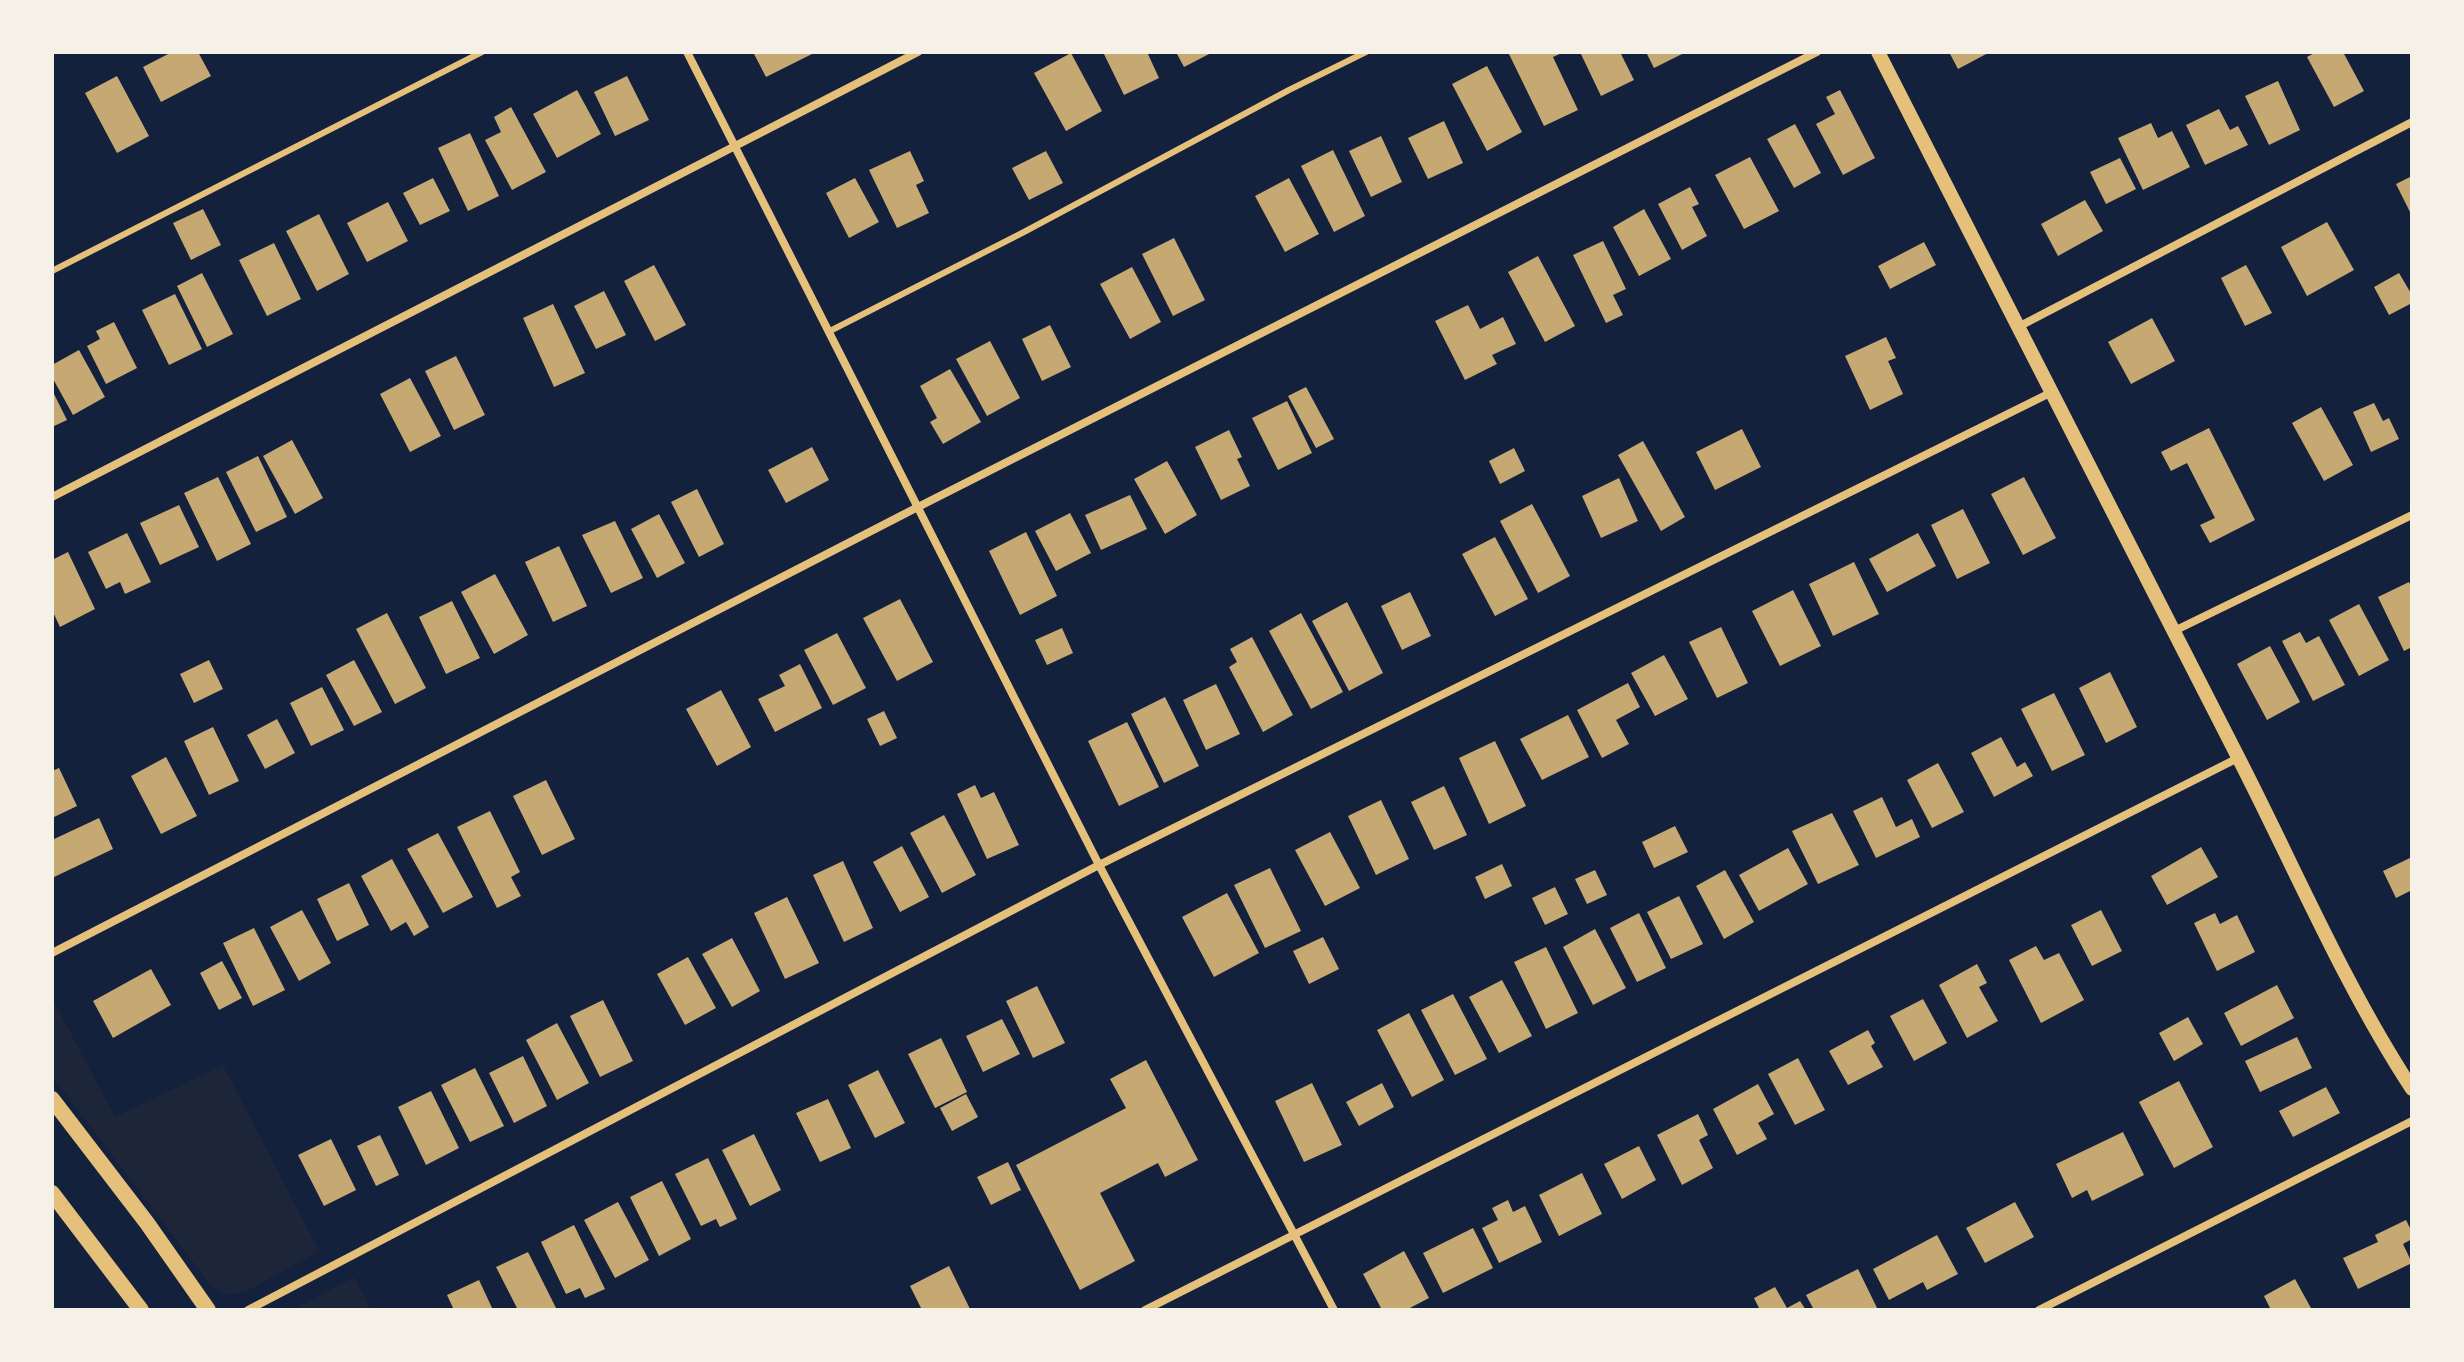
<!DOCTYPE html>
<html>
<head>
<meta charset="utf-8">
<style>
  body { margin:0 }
  #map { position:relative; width:2464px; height:1362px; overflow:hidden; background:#14213d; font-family:Poppins,sans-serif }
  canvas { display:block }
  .frame { position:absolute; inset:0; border:54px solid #f6f1e7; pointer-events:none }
</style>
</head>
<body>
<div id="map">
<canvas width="2464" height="1362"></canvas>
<div class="frame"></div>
</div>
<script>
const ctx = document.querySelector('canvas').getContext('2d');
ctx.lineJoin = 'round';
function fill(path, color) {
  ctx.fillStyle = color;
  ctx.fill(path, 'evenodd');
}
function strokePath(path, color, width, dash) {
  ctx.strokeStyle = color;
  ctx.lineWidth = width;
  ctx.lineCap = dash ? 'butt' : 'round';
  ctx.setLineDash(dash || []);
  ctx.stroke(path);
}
const green = new Path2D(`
  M52 998 115 1117 223 1065 319 1251 247 1291 228 1295 212 1287 52 1076Z
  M354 1277 371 1310H293Z`);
const building = new Path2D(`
  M172 52H198L211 76 161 102 143 67Z
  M753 52H816L766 77Z
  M1103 52H1147L1159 78 1124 95Z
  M1176 52H1213L1184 67Z
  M1508 52H1564L1553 57 1578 110 1544 126Z
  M1580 52H1620L1634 80 1601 96Z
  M1646 52H1686L1654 68Z
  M1949 52H1990L1958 69Z
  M2316 52H2343L2364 91 2334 107 2307 57Z
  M1071 53 1102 111 1066 131 1034 73Z
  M1487 66 1522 132 1487 151 1452 84Z
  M117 76 149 136 117 153 85 93Z
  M627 76 649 120 615 136 594 92Z
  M2278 81 2300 130 2269 145 2245 96Z
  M577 90 601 134 557 158 533 114Z
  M1840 90 1875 158 1843 175 1816 124 1835 114 1826 97Z
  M511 107 546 172 512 190 485 140 501 132 494 117Z
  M2219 109 2230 130 2238 126 2248 145 2205 165 2186 125Z
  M1444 121 1463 163 1428 179 1408 138Z
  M2151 123 2158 138 2172 131 2190 167 2143 190 2118 138Z
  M1795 124 1821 173 1794 188 1767 139Z
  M470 133 499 196 468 211 438 148Z
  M1381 136 1402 182 1371 197 1349 151Z
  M1333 150 1365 216 1334 232 1301 166Z
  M910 151 924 181 916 185 929 213 897 228 869 170Z
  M1046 151 1063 183 1029 200 1012 168Z
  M1750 157 1779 211 1744 229 1715 175Z
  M2120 158 2136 189 2106 204 2090 172Z
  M2412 176V216L2396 184Z
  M433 178 450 211 420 225 403 193Z
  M855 178 879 222 849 238 826 193Z
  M1289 178 1319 234 1285 252 1255 196Z
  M1690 187 1699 204 1692 207 1707 236 1682 250 1658 204Z
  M2085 200 2103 231 2058 256 2041 224Z
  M388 202 408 241 367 262 347 223Z
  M203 209 221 245 191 260 173 223Z
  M1644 209 1671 259 1639 276 1613 227Z
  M319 214 349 274 317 291 286 231Z
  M2327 222 2354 270 2307 296 2281 247Z
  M1174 238 1205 300 1173 316 1142 254Z
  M1603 241 1626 289 1613 295 1623 315 1606 323 1573 255Z
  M1924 242 1936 265 1890 289 1878 266Z
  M274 243 301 299 267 316 239 260Z
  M1538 256 1575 326 1545 342 1508 272Z
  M654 265 686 325 655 341 624 281Z
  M2246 265 2272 313 2245 326 2221 278Z
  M1132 267 1161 322 1130 339 1100 284Z
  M202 273 233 334 207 347 177 286Z
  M2399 273 2412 295V303L2389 315 2374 287Z
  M604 291 626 335 596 349 574 306Z
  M175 294 202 349 169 365 142 310Z
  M553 304 585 373 554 387 523 318Z
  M1468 305 1480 329 1503 317 1516 344 1492 355 1497 364 1465 380 1435 321Z
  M2152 318 2175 361 2131 384 2108 342Z
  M114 322 137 368 106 384 87 346 100 339 96 331Z
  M1050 325 1071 367 1042 381 1022 339Z
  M1886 337 1896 358 1888 361 1903 394 1870 410 1845 356Z
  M990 341 1020 398 987 416 956 359Z
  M79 350 105 397 73 415 52 377V365Z
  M456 356 485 415 454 430 425 371Z
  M950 369 981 422 943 444 930 422 937 418 920 386Z
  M410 378 441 436 410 452 380 394Z
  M1306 387 1334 439 1316 448 1288 396Z
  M52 390 67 420 52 427Z
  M1287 401 1312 453 1278 470 1252 418Z
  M2374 403 2383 421 2389 418 2399 439 2371 452 2353 412Z
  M2321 407 2353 465 2324 481 2292 423Z
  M2209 428 2255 520 2210 543 2200 525 2215 518 2187 463 2171 471 2161 452Z
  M1742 429 1761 467 1715 490 1696 452Z
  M1229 430 1242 457 1237 459 1250 486 1221 500 1195 447Z
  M292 440 323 498 295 514 263 456Z
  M1643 441 1685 517 1661 531 1618 455Z
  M812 447 829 480 786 503 768 470Z
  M1514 448 1525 471 1500 484 1489 461Z
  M258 456 287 517 256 532 226 472Z
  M1167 461 1197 515 1165 534 1134 479Z
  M218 477 251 544 217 561 184 493Z
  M2024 477 2056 538 2023 555 1991 494Z
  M1619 478 1638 521 1601 538 1582 496Z
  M697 489 724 544 699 557 671 502Z
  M1130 495 1147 529 1101 550 1085 515Z
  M1532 504 1570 576 1538 593 1500 521Z
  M179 505 199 547 160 565 140 523Z
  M1963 509 1990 563 1957 579 1931 525Z
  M1070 513 1091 553 1056 571 1035 531Z
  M659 514 685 563 657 578 631 529Z
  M615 521 643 578 611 593 582 535Z
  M1026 532 1057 596 1020 615 989 551Z
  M127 533 151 582 125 594 120 582 106 589 88 552Z
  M1918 533 1936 566 1887 592 1869 559Z
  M1495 537 1528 599 1495 616 1462 554Z
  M559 546 587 606 553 622 525 562Z
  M68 552 95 609 60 627 52 610V560Z
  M1854 562 1879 614 1833 636 1809 584Z
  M495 574 528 635 494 654 461 592Z
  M2409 582 2412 588V647L2404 651 2378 597Z
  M1793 590 1821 646 1780 666 1752 611Z
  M1410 592 1431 636 1402 650 1381 606Z
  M900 599 933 662 897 681 863 618Z
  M452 601 480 658 446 674 419 617Z
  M1347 602 1383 673 1349 691 1312 621Z
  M2359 604 2389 660 2359 676 2329 620Z
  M387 613 426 688 395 704 356 629Z
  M1301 613 1343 692 1311 709 1269 631Z
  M1721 627 1748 683 1717 698 1689 642Z
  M1062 628 1073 653 1047 665 1035 640Z
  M2300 632 2306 643 2319 636 2345 685 2313 701 2282 641Z
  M837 633 866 688 833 705 804 650Z
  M1252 637 1293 715 1263 732 1229 667 1237 662 1230 649Z
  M2270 646 2300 702 2267 720 2237 664Z
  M1664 655 1688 699 1655 716 1631 673Z
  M209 660 223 689 194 703 180 674Z
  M354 660 382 712 354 726 326 675Z
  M800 664 822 708 775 732 758 699 785 686 779 675Z
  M2110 672 2137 727 2106 743 2079 688Z
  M1628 683 1640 707 1616 720 1629 744 1602 758 1577 710Z
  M1216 684 1240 734 1206 750 1183 700Z
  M322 687 344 730 311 746 290 703Z
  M721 690 751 747 717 766 686 709Z
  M2054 693 2085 755 2052 771 2021 709Z
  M1165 697 1199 766 1164 783 1131 714Z
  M884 711 897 738 880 746 867 719Z
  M1568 715 1589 757 1542 780 1520 739Z
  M277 719 295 753 265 769 247 735Z
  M1127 722 1159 787 1119 806 1088 741Z
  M213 727 239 781 209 795 184 741Z
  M2001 737 2017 767 2025 762 2033 776 1994 797 1971 753Z
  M1495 741 1526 806 1489 824 1459 758Z
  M166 757 197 816 161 834 131 776Z
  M1938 763 1964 812 1932 828 1907 780Z
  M59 768 77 806 52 818V771Z
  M546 780 575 839 542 855 513 796Z
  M975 785 981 798 994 792 1019 845 987 859 957 794Z
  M1444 786 1467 835 1434 850 1411 802Z
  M1882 797 1896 827 1912 819 1920 837 1876 858 1853 811Z
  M1381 800 1409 859 1376 875 1348 816Z
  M490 811 520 872 511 877 521 896 497 908 457 827Z
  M1832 813 1859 865 1818 884 1792 831Z
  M944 815 976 875 942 893 910 833Z
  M99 818 113 849 52 878V840Z
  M1675 826 1688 852 1654 868 1642 842Z
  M1330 832 1360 888 1325 906 1295 850Z
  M438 833 473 897 443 913 407 849Z
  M902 846 929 897 900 912 873 862Z
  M2201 847 2218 877 2167 905 2151 876Z
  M1788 848 1808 884 1759 911 1739 875Z
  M2412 857V890L2396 898 2383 871Z
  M392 859 429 927 414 936 406 922 391 931 361 876Z
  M843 861 873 928 844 942 813 875Z
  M1502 864 1512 886 1485 899 1475 877Z
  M1270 868 1301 931 1265 948 1234 885Z
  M1595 870 1607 895 1587 904 1575 879Z
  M1725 870 1754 922 1724 939 1696 886Z
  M349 883 369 925 337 941 317 899Z
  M1555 887 1568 914 1545 925 1532 898Z
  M1227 893 1259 953 1214 977 1182 917Z
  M1679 896 1703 944 1671 959 1647 912Z
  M787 897 819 963 785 979 754 913Z
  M302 910 331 963 299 981 270 927Z
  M2101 910 2122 951 2092 966 2071 925Z
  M1639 913 1666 968 1637 982 1610 928Z
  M2215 913 2220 924 2237 915 2255 952 2217 971 2194 923Z
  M254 928 285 990 253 1006 223 943Z
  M1595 929 1626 988 1593 1005 1563 947Z
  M1323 937 1339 969 1309 984 1293 951Z
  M732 938 760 991 732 1007 702 954Z
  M2036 946 2044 960 2059 953 2084 1000 2041 1023 2009 960Z
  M1546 947 1578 1013 1546 1029 1514 962Z
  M688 957 716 1008 685 1025 657 974Z
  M222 961 242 998 219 1010 200 973Z
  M1977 964 1987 983 1979 987 1998 1021 1967 1038 1939 985Z
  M151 969 171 1005 113 1038 93 1001Z
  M1502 980 1532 1036 1499 1053 1469 997Z
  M2277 985 2294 1018 2241 1046 2224 1013Z
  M1037 986 1065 1043 1033 1058 1006 1001Z
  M1453 994 1487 1059 1455 1075 1421 1010Z
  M1923 999 1947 1043 1914 1061 1890 1016Z
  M603 1000 633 1061 600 1077 570 1016Z
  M1409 1013 1444 1080 1412 1097 1377 1030Z
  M2188 1017 2203 1044 2174 1061 2159 1033Z
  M1002 1019 1020 1054 983 1072 966 1036Z
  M557 1023 589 1083 557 1100 526 1040Z
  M1868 1030 1875 1043 1871 1046 1883 1067 1848 1085 1829 1051Z
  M2297 1037 2312 1068 2260 1092 2245 1061Z
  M941 1038 967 1092 935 1108 908 1054Z
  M523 1056 547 1106 514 1123 489 1073Z
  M1798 1058 1825 1110 1795 1125 1768 1074Z
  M1146 1060 1198 1160 1165 1177 1158 1163 1100 1193 1135 1261 1080 1290 1016 1165 1126 1108 1110 1079Z
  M475 1068 504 1126 470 1142 441 1085Z
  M878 1070 905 1123 875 1138 848 1085Z
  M2179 1081 2213 1147 2174 1168 2139 1102Z
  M1312 1083 1342 1145 1304 1162 1275 1101Z
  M1382 1083 1394 1107 1359 1126 1346 1102Z
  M1758 1084 1774 1114 1758 1123 1767 1139 1737 1155 1713 1109Z
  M2326 1087 2340 1113 2293 1137 2279 1111Z
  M431 1091 459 1148 426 1165 398 1107Z
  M966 1094 978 1117 952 1131 940 1108Z
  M828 1099 851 1148 820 1162 796 1113Z
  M1698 1114 1708 1135 1699 1140 1713 1168 1682 1185 1657 1135Z
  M2123 1132 2144 1175 2092 1201 2087 1190 2072 1198 2056 1164Z
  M754 1134 781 1190 750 1206 722 1150Z
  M380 1135 399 1175 376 1186 357 1146Z
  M331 1139 356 1190 324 1206 298 1155Z
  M1639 1146 1656 1180 1622 1199 1604 1164Z
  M708 1158 737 1219 720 1227 716 1219 701 1226 675 1174Z
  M1008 1162 1021 1190 991 1205 977 1177Z
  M1582 1173 1602 1214 1559 1236 1539 1195Z
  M662 1181 691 1239 659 1256 630 1197Z
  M1508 1200 1513 1212 1525 1206 1542 1242 1499 1263 1482 1228 1498 1220 1492 1208Z
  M618 1202 649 1260 615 1278 584 1220Z
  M2015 1202 2034 1237 1985 1263 1966 1228Z
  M2406 1220 2412 1232V1239L2403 1244 2412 1263 2358 1289 2343 1258 2378 1242 2375 1235Z
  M574 1225 605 1289 585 1298 580 1288 566 1294 541 1242Z
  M1473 1228 1493 1268 1443 1293 1423 1253Z
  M1937 1235 1958 1274 1927 1290 1923 1282 1889 1300 1873 1269Z
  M1404 1251 1429 1298 1406 1310H1382L1363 1274Z
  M528 1252 556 1308 553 1310H518L496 1267Z
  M949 1266 970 1309 922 1310 910 1286Z
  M1858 1269 1878 1310H1814L1806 1295Z
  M2295 1279 2312 1310H2271L2264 1296Z
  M479 1280 493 1310H454L447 1295Z
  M1775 1287 1787 1308 1800 1301 1806 1310H1760L1754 1298Z`);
const service = new Path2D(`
  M52 271 482 52
  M828 332 1024 232 1289 90 1366 52`);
const minor = new Path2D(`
  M687 52 1099 865 1334 1310
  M2018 327 2412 122
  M52 497 918 52
  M2172 632 2412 515
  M52 953 916 508 1817 52
  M248 1310 1099 865 2050 393
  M1145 1310 2238 758
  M2039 1310 2412 1121`);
const tertiary = new Path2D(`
  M1878 52C1998 287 2118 523 2238 757 2295 868 2344 985 2412 1089`);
const secondary = new Path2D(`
  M52 1099 147 1223 208 1310
  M52 1193 141 1310`);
fill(green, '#1d2539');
fill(building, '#c6a872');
strokePath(service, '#e5c07b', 6);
strokePath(minor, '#e5c07b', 8);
strokePath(tertiary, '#e5c07b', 14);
strokePath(secondary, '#e5c07b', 16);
</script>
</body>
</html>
